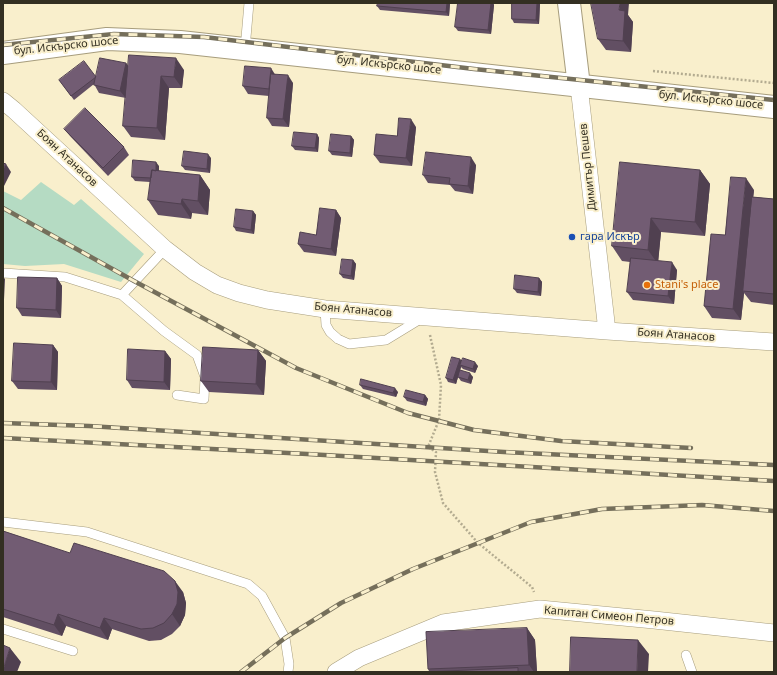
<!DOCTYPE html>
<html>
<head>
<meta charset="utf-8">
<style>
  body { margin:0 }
  #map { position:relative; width:777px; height:675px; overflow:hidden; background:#f9efcc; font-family:"Noto Sans",sans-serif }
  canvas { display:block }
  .frame { position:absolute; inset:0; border:4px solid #332f22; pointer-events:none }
</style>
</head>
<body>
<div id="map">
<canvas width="777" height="675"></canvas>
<div class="frame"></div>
</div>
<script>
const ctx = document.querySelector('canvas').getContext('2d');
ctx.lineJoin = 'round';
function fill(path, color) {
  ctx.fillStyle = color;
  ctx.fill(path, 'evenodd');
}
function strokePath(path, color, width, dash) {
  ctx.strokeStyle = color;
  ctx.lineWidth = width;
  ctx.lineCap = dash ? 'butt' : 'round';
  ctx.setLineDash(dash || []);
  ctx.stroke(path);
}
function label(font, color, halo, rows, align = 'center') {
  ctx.font = font + ' "Noto Sans",sans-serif';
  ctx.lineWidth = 4;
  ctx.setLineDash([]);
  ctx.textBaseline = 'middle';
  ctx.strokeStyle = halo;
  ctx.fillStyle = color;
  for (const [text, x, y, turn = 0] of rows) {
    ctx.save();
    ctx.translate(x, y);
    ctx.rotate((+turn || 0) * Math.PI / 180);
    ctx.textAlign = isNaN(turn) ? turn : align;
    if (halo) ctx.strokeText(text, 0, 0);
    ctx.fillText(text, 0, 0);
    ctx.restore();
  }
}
const green = new Path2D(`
  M41 182 74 205 81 199 144 254 121 282 64 264 25 266 3 264V191L21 200Z`);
const path = new Path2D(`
  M653 71 774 83
  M430 335 441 385 439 420 428 447 436 452 435 472 443 503 478 543 532 587 534 592`);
const lane = new Path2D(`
  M245 49 249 3
  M3 273 65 277 122 295 164 331 197 355 205 377 204 399 177 395
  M122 295 165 249
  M325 309 326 325 330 332 338 339 349 344 386 340 422 318
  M3 522 87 532 248 584 262 596 285 638 289 664 288 672
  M3 629 73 651
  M686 655 692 672`);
const street = new Path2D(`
  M579 86 607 331
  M3 101 14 110 165 249 195 272 217 285 239 293 267 300 325 309 607 331 774 342
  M336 672 359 658 443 623 540 609 654 620 774 633`);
const secondary = new Path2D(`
  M569 3 579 86
  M3 53 107 39 180 42 774 107`);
const rail = new Path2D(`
  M3 45 114 34 204 37 474 69 774 100
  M3 208 134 281 296 368 408 413 474 430 561 441 691 448
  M3 423 89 426 504 452 774 465
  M3 438 307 454 774 481
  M241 672 285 638 341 603 413 569 531 522 602 509 702 505 774 511`);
const wall = new Path2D(`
  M378 3H450L449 16 380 10 377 6Z
  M458 3H493L494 5 491 34 458 31 455 27Z
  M512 3H540L539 24 514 23 512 19Z
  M628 15 633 22 631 52 606 50 598 39Z
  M126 63 128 66 184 70 182 88H169L165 140 131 137 123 126 126 98 99 93 94 84 74 100 59 80 96 77Z
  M275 74 293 83 289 127 272 126 267 118 269 96 248 94 243 86Z
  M416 127 412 166 380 163 374 155 397 136Z
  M64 129 124 147 129 155 108 176 70 136Z
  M317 134 319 138 318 152 295 150 292 146Z
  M351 136 354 140 352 157 332 155 329 151Z
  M211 158 210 173 185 170 182 166Z
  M476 165 473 194 455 191 450 185 428 183 423 175Z
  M159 166V171L200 175 210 190 208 215 192 213 191 219 158 215 148 200 150 182 135 181 132 177Z
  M700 170 710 184 705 236 661 232 658 261 677 270 674 304 633 300 627 292 630 262 622 261 612 246Z
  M754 190 753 197 774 199V305L751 302 744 293 741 320 712 318 704 306 725 235Z
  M336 210 341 218 336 256 304 252 298 244 316 235Z
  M253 211 256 215 254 234 236 231 234 227Z
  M353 260 356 264 354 280 343 278 340 274Z
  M57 278 62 286 61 318 22 316 17 308Z
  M539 278 542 282 541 296 517 293 514 289Z
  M53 345 58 352 57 390 18 389 12 381Z
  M258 350 266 361 264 395 209 392 201 381Z
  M165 351 171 359 170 390 132 388 127 380Z
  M460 359 462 362 478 366 475 373 463 369 461 367 460 370 473 377 471 384 461 381 458 377 456 384 448 382 446 378Z
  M360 385 398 392 396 397 363 389Z
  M425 395 428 399 426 406 407 401 404 397Z
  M3 531 183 592 186 603 185 615 180 626 172 634 161 640 149 641 112 629 108 640 66 626 62 636 3 617Z
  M527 628 535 640 537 672H428L429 671 428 669Z`);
const shadedWall = new Path2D(`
  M447 3H450L449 16 446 12Z
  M491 3H493L494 5 491 34 488 30Z
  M537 3H540L539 24 536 20Z
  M620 3H629L628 15 633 22 631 52 623 41 619 10Z
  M176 58 184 70 182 88 174 77Z
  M126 63 132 71 126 98 120 91Z
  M271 68 276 76 274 97 269 89Z
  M288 75 293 83 289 127 283 119Z
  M161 76 169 88 165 140 157 128Z
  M411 119 416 127 412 166 406 158Z
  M317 134 319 138 318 152 315 148Z
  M351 136 354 140 352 157 350 153Z
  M208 154 211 158 210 173 207 169Z
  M471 157 476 165 473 194 468 186Z
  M156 162 159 166 158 183 155 179Z
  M6 164 11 172 4 186 3 185V170Z
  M700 170 710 184 705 236 695 222Z
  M200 175 210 190 208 215 198 201Z
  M746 178 754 190 744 291H743L744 293 741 320 733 309Z
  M182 199 192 213 191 219 181 204Z
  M336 210 341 218 336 256 331 249Z
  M253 211 256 215 254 234 251 230Z
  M651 218 661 232 658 264 648 250Z
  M353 260 356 264 354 280 351 276Z
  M672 262 677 270 674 304 668 296Z
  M3 277 5 279 3 320Z
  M57 278 62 286 61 318 56 310Z
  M539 278 542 282 541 296 538 292Z
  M53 345 58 352 57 390 51 382Z
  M258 350 266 361 264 395 256 384Z
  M165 351 171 359 170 390 164 382Z
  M460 359 462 363 460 365 461 367 456 384 453 380Z
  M475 362 478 366 475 373 473 369Z
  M470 373 473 377 471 384 468 380Z
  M395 388 398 392 396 397 393 393Z
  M425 395 428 399 426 406 423 402Z
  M175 581 183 592 186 603 185 615 180 626 172 614Z
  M58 614 66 626 62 636 54 625Z
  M104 618 112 629 108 640 100 628Z
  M527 628 535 640 537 672H534L529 665Z
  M638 640 649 654 648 672H637Z
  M10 648 21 662 17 672H3V670Z`);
const building = new Path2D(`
  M378 3H447L446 12 377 6Z
  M458 3H491L488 30 455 27Z
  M512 3H537L536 20 512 19Z
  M591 3H620L619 10 625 11 623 41 598 39Z
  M129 55 176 58 174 77 161 76 157 128 123 126Z
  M100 58 126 63 120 91 94 85Z
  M84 61 96 77 71 96 59 80Z
  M245 66 271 68 269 89 243 86Z
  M271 74 288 75 283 119 267 118Z
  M85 108 124 147 103 168 64 129Z
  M399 118 411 119 406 158 374 155 376 134 397 136Z
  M294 132 317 134 315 148 292 146Z
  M331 134 351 136 350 153 329 151Z
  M184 151 208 154 207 169 182 166Z
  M426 152 471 157 468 186 449 184 450 178 423 175Z
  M133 160 156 162V171L152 170 151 178 132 177Z
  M620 162 700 170 695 222 651 218 648 250 612 246Z
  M3 163 6 164 3 170Z
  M152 170 200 175 198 201 182 199 181 204 148 200Z
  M731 177 746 178 733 309 704 306 711 234 725 235Z
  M752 197 774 199V294L743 291Z
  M320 208 336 210 331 249 298 244 300 232 316 235Z
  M236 209 253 211 251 230 234 227Z
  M631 258 672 262 668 296 627 292Z
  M342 259 353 260 351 276 340 274Z
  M515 275 539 278 538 292 514 289Z
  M18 277 57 278 56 310 17 308Z
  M14 343 53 345 51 382 12 381Z
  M203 347 258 350 256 384 201 381Z
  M128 349 165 351 164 382 127 380Z
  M452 357 460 359 453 380 446 378Z
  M463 358 475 362 473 369 460 365Z
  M460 370 470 373 468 380 458 377Z
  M361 379 395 388 393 393 360 385Z
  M406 390 425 395 423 402 404 397Z
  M3 531 70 553 74 543 164 571 175 581 178 592 177 604 172 614 164 623 153 628 141 629 104 618 100 628 58 614 54 625 3 609Z
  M527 628 529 665 428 669 426 632Z
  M571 637 638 640 637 672H570Z
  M3 645 10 648 3 670Z
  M518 668V672H427Z`);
const markers = [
  [572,237,4,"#1a4fb4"],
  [647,285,4,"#e8710a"]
];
const streetNames = [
  ["бул. Искърско шосе",66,46,-6],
  ["бул. Искърско шосе",389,65,6],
  ["бул. Искърско шосе",711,100,6],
  ["Боян Атанасов",67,158,43],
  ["Димитър Пешев",588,167,-96],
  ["Боян Атанасов",353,310,5],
  ["Боян Атанасов",676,335,4],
  ["Капитан Симеон Петров",609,616,5]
];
const transitNames = [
  ["гара Искър",580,237]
];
const foodNames = [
  ["Stani's place",655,285]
];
fill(green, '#b5dbc3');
strokePath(lane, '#a79d7d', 10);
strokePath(street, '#a79d7d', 18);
strokePath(secondary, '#a79d7d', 24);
strokePath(path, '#b3ab90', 2.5, [2, 2]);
strokePath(lane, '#fff', 9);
strokePath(street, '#fff', 17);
strokePath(secondary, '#fff', 22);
strokePath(rail, '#756f5b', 4.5);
strokePath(rail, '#f9efcc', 3, [9]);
fill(wall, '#624f63');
fill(shadedWall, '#504050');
fill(building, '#725c73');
strokePath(building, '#504050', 1);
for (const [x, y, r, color] of markers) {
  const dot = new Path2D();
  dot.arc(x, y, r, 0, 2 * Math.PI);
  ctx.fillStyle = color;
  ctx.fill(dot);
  strokePath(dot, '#f9efcc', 1.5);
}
label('11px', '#332f22', '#f9efcc', streetNames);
label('11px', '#164399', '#f9efcc', transitNames, 'left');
label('11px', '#c56008', '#f9efcc', foodNames, 'left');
</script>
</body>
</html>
